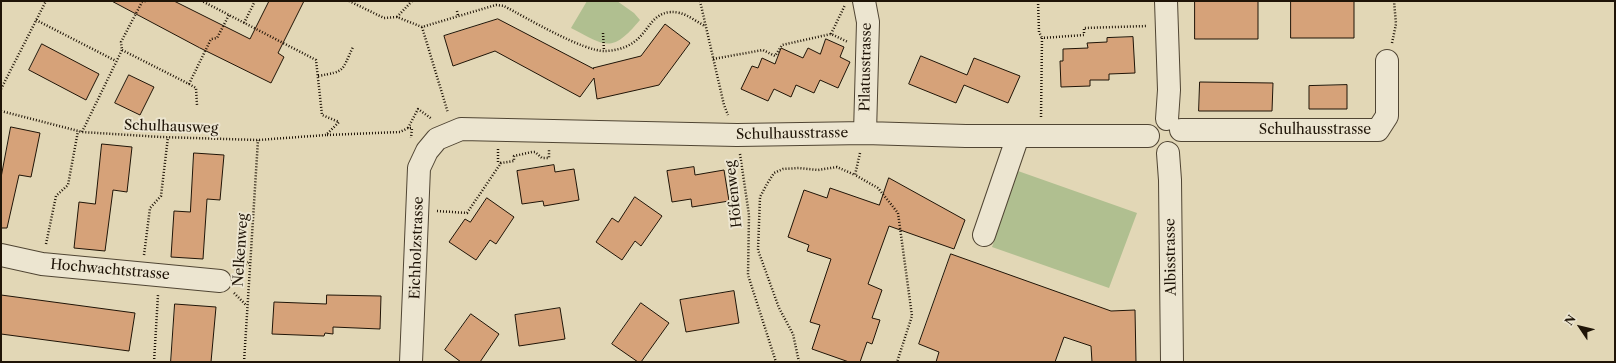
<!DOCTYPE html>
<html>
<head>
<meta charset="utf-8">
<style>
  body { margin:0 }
  #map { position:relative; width:1616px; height:363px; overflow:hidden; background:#e2d7b6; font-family:"Libre Caslon Text",serif }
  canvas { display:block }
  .frame { position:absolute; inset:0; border:2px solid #1f1407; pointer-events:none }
  .north { position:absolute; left:1560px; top:307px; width:40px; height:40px; -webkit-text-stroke:3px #ece5d0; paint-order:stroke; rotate:305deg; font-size:11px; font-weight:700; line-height:16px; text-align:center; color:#1f1407 }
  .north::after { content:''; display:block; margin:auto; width:14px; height:18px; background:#1f1407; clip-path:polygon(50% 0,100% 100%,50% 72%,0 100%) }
</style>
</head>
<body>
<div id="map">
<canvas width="1616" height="363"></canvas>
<div class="frame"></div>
<div class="north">N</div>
</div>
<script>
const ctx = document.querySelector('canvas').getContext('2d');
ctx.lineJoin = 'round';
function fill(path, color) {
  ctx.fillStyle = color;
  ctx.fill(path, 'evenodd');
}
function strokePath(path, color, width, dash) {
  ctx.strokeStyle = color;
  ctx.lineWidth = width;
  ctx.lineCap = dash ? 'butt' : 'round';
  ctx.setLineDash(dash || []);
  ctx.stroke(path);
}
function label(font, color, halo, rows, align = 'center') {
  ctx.font = font + ' "Libre Caslon Text",serif';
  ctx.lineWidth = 4;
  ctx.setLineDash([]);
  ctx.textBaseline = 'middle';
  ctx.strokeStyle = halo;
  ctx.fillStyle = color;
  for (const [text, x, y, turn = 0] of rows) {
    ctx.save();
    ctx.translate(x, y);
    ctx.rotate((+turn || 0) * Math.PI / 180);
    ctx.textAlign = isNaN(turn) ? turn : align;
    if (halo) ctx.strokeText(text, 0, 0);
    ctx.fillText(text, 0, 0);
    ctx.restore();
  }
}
const green = new Path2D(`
  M587 1H617L634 13 640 20C612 53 607 47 571 28Z
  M1018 171 1137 213 1109 288 992 247Z`);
const building = new Path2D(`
  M112 1H174L250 39 269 1H304L278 53 284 57 271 83 200 48Z
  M1195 1H1258V39H1195Z
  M1291 1H1354V38H1291Z
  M498 19 594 69 593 68 641 56 665 24 690 43 659 85 597 99 594 78 580 97 495 51 453 66 444 36Z
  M1133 37 1135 73 1109 74V80H1090V86L1061 87 1060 61H1063V49L1088 48 1087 43 1107 42V38Z
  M826 39 844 47 840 57 850 62 838 88 820 80 814 93 796 85 791 97 774 89 768 101 741 89 752 66 758 68 762 58 775 64 781 48 803 58 808 48 820 54Z
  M42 44 99 74 86 100 29 70Z
  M921 56 967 75 974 58 1020 76 1008 103 964 85 956 103 909 84Z
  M129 75 154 87 140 115 115 103Z
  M1200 82 1273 83 1272 111H1199Z
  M1347 85V109H1309V86Z
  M11 127 40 133 31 177 19 175 7 228H1V178Z
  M102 144 132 147 127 192 113 190 105 251 74 248 79 202 95 204Z
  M194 153 224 155 220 200 207 199 203 259 171 257 174 211 190 212Z
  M554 165 555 172 574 169 579 200 544 206 543 201 522 204 517 171Z
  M694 167 695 175 724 170 729 201 692 207 691 199 672 202 667 171Z
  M889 178 965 220 954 249 889 226 868 284 882 290 872 318 880 320 872 344 867 342 860 362H849L812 349 820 325 810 322 831 259 807 251 809 245 788 237 804 190 827 198 830 188 879 205Z
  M635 197 662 216 641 246 635 241 622 260 596 242 612 218 618 222Z
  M487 198 514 217 496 244 490 240 476 260 449 242 465 219 470 222Z
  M951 254 1111 311 1135 310 1136 362H1092L1091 346 1064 337 1055 362H936L939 352 919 344Z
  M734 291 739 323 686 332 680 300Z
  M1 295 135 313 129 351 1 334Z
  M327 295 381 296 380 329 333 327V334L325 333 324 336 272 334 274 302 326 304Z
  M641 303 669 323 641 362H638L612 344Z
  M175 304 216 307 211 362H171Z
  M560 308 565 339 519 346 515 315Z
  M471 314 499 334 480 362H461L445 350Z`);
const path = new Path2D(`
  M349 1 384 18 397 17 422 27 489 7 496 5 504 6C525 17 584 52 605 51 614 51 626 48 634 42 650 31 653 7 680 13 688 15 697 22 705 26
  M700 1 724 105 728 115
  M1038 1 1039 32 1042 38
  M457 11 458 16
  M397 17 412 1
  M36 20 116 61
  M244 23 255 1
  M422 27 448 113
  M603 33 604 51
  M831 34 845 5
  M1392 43 1396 24 1394 1
  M122 50 189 84 211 39 217 38 229 15
  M713 59 763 50 775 56 782 45 831 34 848 42
  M318 76C346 71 341 72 353 47
  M189 84 196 88 197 105
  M1 89 46 1
  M1 111 82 132 161 137 258 140 326 135 339 122 322 115 316 60 202 1
  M1041 117 1042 38 1084 35V28L1147 26
  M408 128 418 109 432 119
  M82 132 122 50 121 42 142 2 146 1
  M327 135 400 132 408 128H412L411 138
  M498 149V162L501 163
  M860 153 855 175 878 188 898 213 912 316 897 362
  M740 154 749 215 748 275 776 362
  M437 211 467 213 501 163 514 161V156L532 152H535L542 158H549V149
  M46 244 56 196 68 185 78 131
  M144 255 150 208 161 196 168 137
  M235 271 249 262
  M234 293 246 305
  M154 362 158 295
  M244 362 258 140
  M799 362 793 334 779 308 758 250 760 197 767 184 774 173 783 169 799 168 818 170 837 167 855 175`);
const minor = new Path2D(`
  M864 1 868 22 865 133
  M1166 1 1169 90 1167 119
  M1181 130H1378L1387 116V61
  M1168 153 1170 180 1172 362
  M984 235 1018 136
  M1 255 42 264 220 281
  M411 362 419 168 427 151 437 139 461 129 737 135 865 133 966 136H1148`);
const streetNames = [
  ["Pilatusstrasse",866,67,-89],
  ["Schulhausweg",171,127,2],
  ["Schulhausstrasse",1315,130],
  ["Schulhausstrasse",792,134,-1],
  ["Höfenweg",734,194,-96],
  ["Eichholzstrasse",417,248,-88],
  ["Nelkenweg",241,250,-86],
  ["Albisstrasse",1171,257,-91],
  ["Hochwachtstrasse",110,270,5]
];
fill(green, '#b0bf90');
fill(building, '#d6a279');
strokePath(building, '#1f1407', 1);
strokePath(minor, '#504533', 24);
strokePath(path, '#1f1407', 2.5, [1, 2]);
strokePath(minor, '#ece5d0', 22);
label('14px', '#1f1407', '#ece5d0', streetNames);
</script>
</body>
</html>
